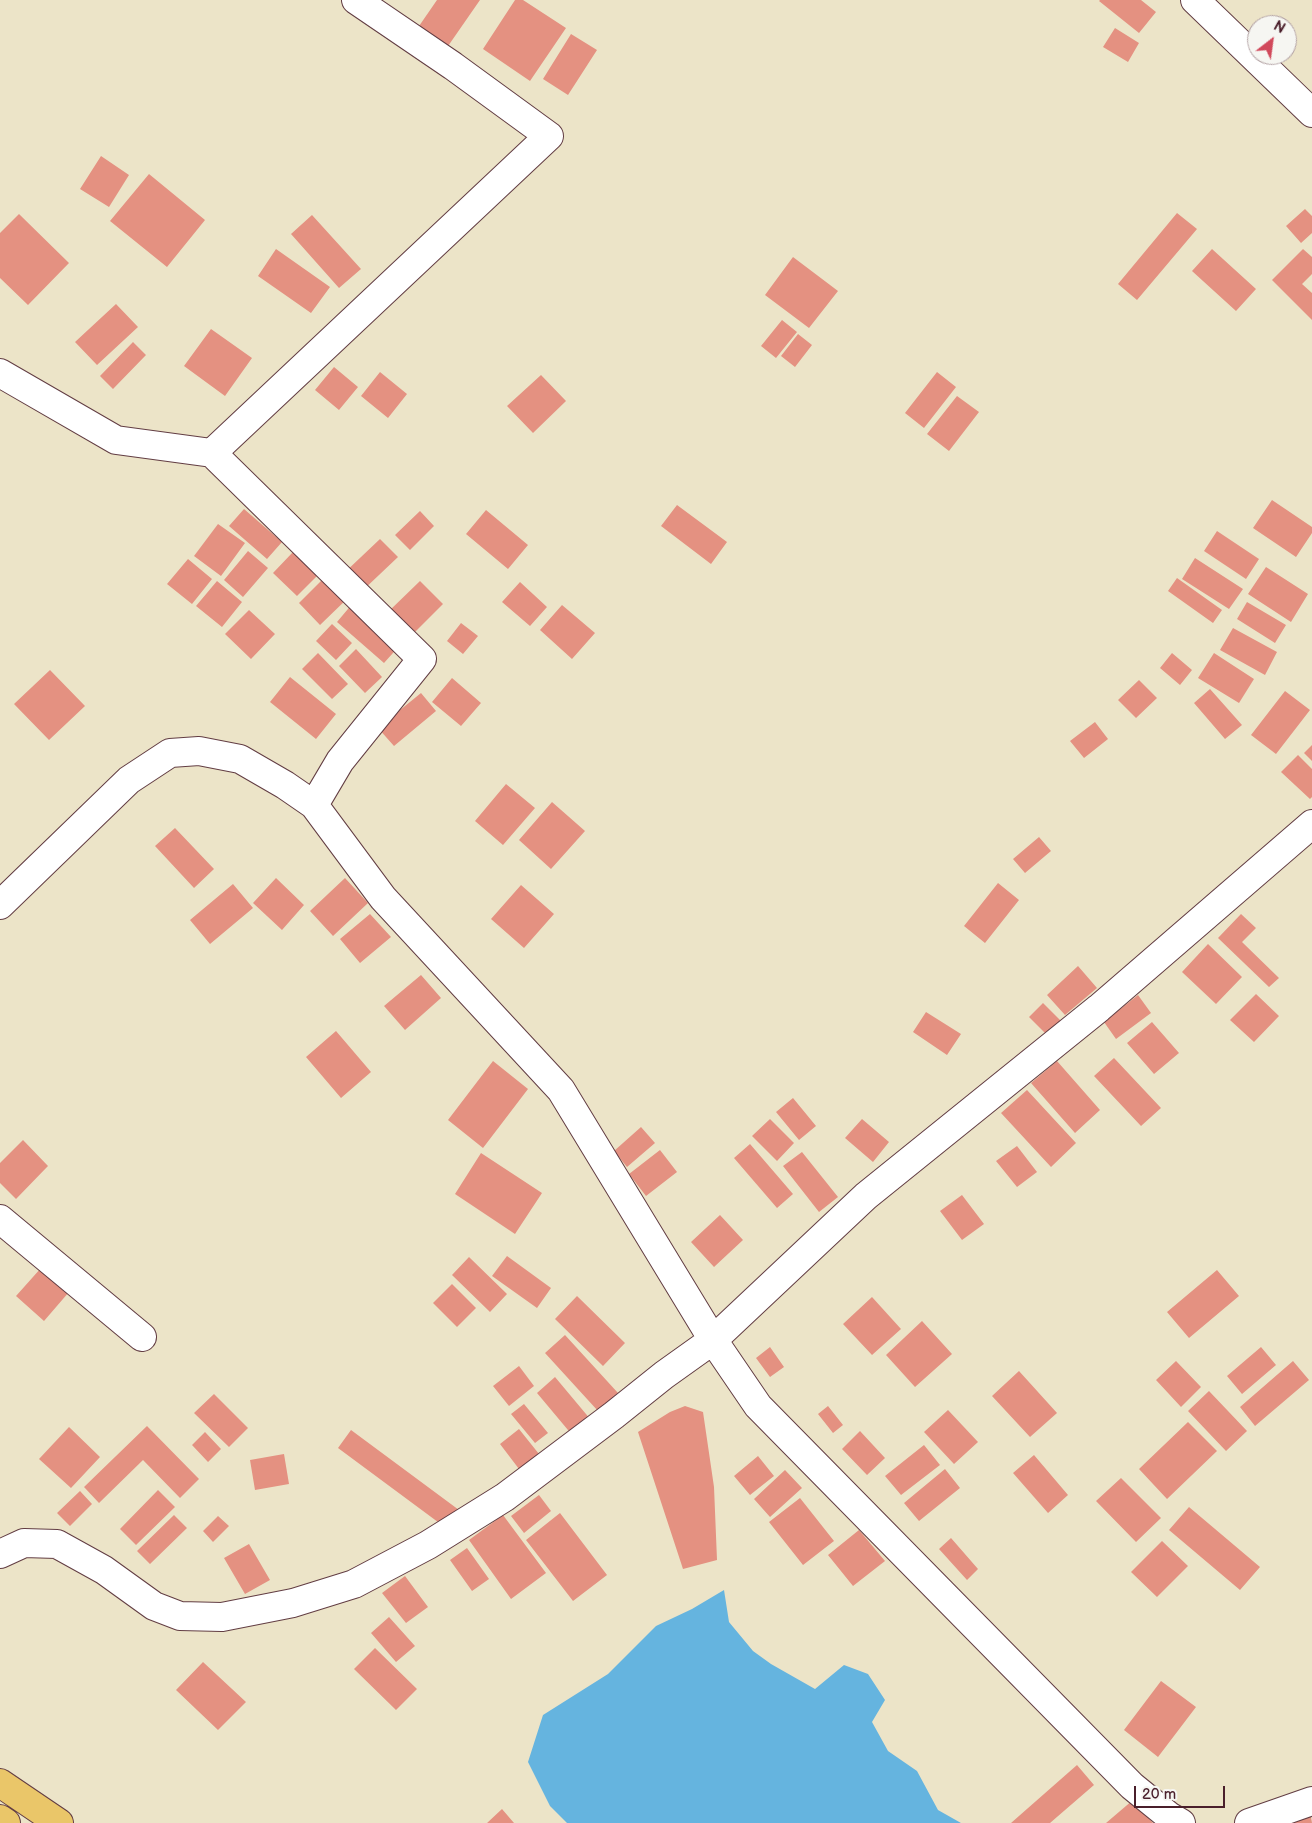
<!DOCTYPE html>
<html>
<head>
<meta charset="utf-8">
<style>
  body { margin:0 }
  #map { position:relative; width:1312px; height:1823px; overflow:hidden; background:#ece4c8; font-family:"Balsamiq Sans",sans-serif }
  canvas { display:block }
  .north { position:absolute; left:1247px; top:15px; width:50px; height:50px; box-sizing:border-box; background:#f6f6f2; border:1px solid #b1a0a2; border-radius:50%; rotate:30deg; font-size:14px; font-weight:700; line-height:20px; text-align:center; color:#4a1f2b }
  .north::after { content:''; display:block; margin:auto; width:18px; height:22px; background:#d1495b; clip-path:polygon(50% 0,100% 100%,50% 72%,0 100%) }
  .scale { position:absolute; left:1134px; top:1786px; width:91px; height:22px; box-sizing:border-box; border:2px solid #4a1f2b; border-top:0; padding-left:6px; font-size:15px; line-height:18px; white-space:nowrap; color:#4a1f2b; -webkit-text-stroke:4px #f6f6f2; paint-order:stroke }
</style>
</head>
<body>
<div id="map">
<canvas width="1312" height="1823"></canvas>
<div class="north">N</div>
<div class="scale">20 m</div>
</div>
<script>
const ctx = document.querySelector('canvas').getContext('2d');
ctx.lineJoin = 'round';
function fill(path, color) {
  ctx.fillStyle = color;
  ctx.fill(path, 'evenodd');
}
function strokePath(path, color, width, dash) {
  ctx.strokeStyle = color;
  ctx.lineWidth = width;
  ctx.lineCap = dash ? 'butt' : 'round';
  ctx.setLineDash(dash || []);
  ctx.stroke(path);
}
const water = new Path2D(`
  M724 1590 729 1622 753 1651 771 1664 815 1689 844 1665 868 1674 885 1700 872 1722 888 1751 917 1771 938 1810 961 1823H567L550 1806 528 1762 543 1715 608 1674 656 1626 692 1609Z`);
const building = new Path2D(`
  M437 0H480L446 49 417 29Z
  M515 0H523L566 28 530 81 483 49Z
  M1100 0H1141L1156 12 1139 33 1099 1Z
  M1115 28 1139 43 1128 62 1103 47Z
  M571 34 597 50 568 95 543 79Z
  M101 156 129 175 109 207 80 189Z
  M149 174 205 220 167 267 110 221Z
  M1305 209 1312 216V233L1301 243 1286 226Z
  M1177 213 1197 229 1137 300 1118 284Z
  M19 214 69 263 28 305 0 278V233Z
  M312 215 361 269 339 288 291 234Z
  M276 249 330 287 311 313 258 276Z
  M1212 249 1256 289 1236 311 1192 271Z
  M1303 249 1312 257V274L1302 284 1312 293V320L1272 280Z
  M793 257 838 291 809 328 765 295Z
  M116 304 138 327 97 365 75 342Z
  M782 320 797 332 776 358 761 346Z
  M211 329 252 358 225 396 184 366Z
  M798 334 812 345 795 367 781 356Z
  M133 342 146 355 113 389 100 376Z
  M334 367 358 387 339 410 315 390Z
  M380 372 407 394 388 418 361 396Z
  M937 372 956 387 924 428 905 413Z
  M541 375 566 401 533 433 507 406Z
  M957 396 979 412 949 451 927 434Z
  M1272 500 1312 527V533L1296 557 1253 528Z
  M677 505 727 542 711 564 661 526Z
  M244 509 282 542 267 559 229 526Z
  M486 510 528 545 508 569 466 534Z
  M420 511 434 526 410 550 395 535Z
  M218 524 245 543 221 576 194 556Z
  M1217 531 1259 559 1246 579 1204 551Z
  M380 539 398 557 360 593 342 575Z
  M248 551 268 568 243 597 224 580Z
  M293 552 318 575 297 596 273 573Z
  M1195 558 1243 589 1229 609 1182 579Z
  M188 559 212 579 192 604 167 584Z
  M1266 567 1308 594 1291 622 1248 594Z
  M327 575 349 597 320 625 299 603Z
  M1177 578 1222 610 1213 623 1168 591Z
  M217 581 242 602 222 627 196 606Z
  M420 581 443 604 411 636 387 613Z
  M520 582 547 607 530 626 502 602Z
  M1247 602 1286 625 1275 643 1237 619Z
  M353 603 401 644 384 663 337 622Z
  M562 605 595 633 572 659 540 630Z
  M249 610 275 634 251 659 225 634Z
  M461 623 478 636 463 654 447 641Z
  M332 624 352 643 336 660 316 641Z
  M1233 628 1277 652 1265 675 1220 650Z
  M356 649 382 677 365 693 339 666Z
  M318 653 348 684 332 699 302 669Z
  M1172 653 1192 670 1180 685 1160 668Z
  M1214 653 1254 679 1239 703 1198 678Z
  M50 670 85 706 49 740 14 704Z
  M290 677 336 714 316 739 270 702Z
  M452 678 481 703 461 726 432 702Z
  M1139 680 1157 698 1136 718 1118 700Z
  M1210 689 1242 725 1225 739 1194 703Z
  M1285 691 1310 710 1276 754 1251 735Z
  M421 693 436 711 394 746 378 728Z
  M1095 722 1108 739 1084 758 1070 741Z
  M1312 745V761L1304 753Z
  M1298 755 1312 769V797L1310 799 1281 772Z
  M506 784 535 808 503 845 475 821Z
  M552 802 585 831 551 869 519 840Z
  M175 828 214 869 194 888 155 846Z
  M1039 837 1051 851 1025 873 1013 859Z
  M276 878 304 905 282 930 253 903Z
  M345 878 368 903 333 936 310 911Z
  M998 883 1019 900 985 943 964 926Z
  M233 884 253 908 210 944 190 920Z
  M521 885 554 914 524 948 491 919Z
  M370 914 391 937 360 963 340 939Z
  M1241 914 1256 928 1242 942 1279 978 1269 987 1218 938Z
  M1208 944 1242 977 1216 1004 1182 972Z
  M1078 966 1097 988 1065 1015 1047 995Z
  M421 975 441 998 405 1030 384 1006Z
  M1256 994 1279 1016 1254 1042 1230 1020Z
  M1138 995 1151 1013 1116 1039 1104 1022Z
  M1043 1003 1061 1021 1047 1035 1029 1017Z
  M926 1012 961 1034 947 1055 913 1032Z
  M1152 1022 1179 1053 1154 1074 1127 1043Z
  M336 1031 371 1072 341 1098 306 1057Z
  M1114 1058 1161 1108 1141 1126 1094 1076Z
  M493 1061 528 1089 483 1148 448 1120Z
  M1057 1061 1100 1110 1075 1133 1031 1083Z
  M1027 1090 1076 1143 1051 1167 1001 1113Z
  M793 1098 816 1126 799 1140 776 1112Z
  M770 1119 794 1143 777 1161 752 1136Z
  M862 1119 889 1142 873 1162 845 1138Z
  M641 1127 655 1143 627 1167 614 1151Z
  M23 1140 48 1166 16 1199 0 1183V1163Z
  M750 1144 793 1194 777 1208 734 1158Z
  M1017 1146 1037 1172 1017 1187 996 1161Z
  M660 1150 677 1172 646 1196 629 1174Z
  M802 1152 838 1197 819 1212 783 1166Z
  M481 1153 542 1193 515 1234 455 1194Z
  M962 1195 984 1224 962 1240 940 1211Z
  M720 1215 743 1240 714 1267 691 1242Z
  M507 1256 551 1288 537 1308 492 1276Z
  M469 1257 507 1294 490 1312 452 1275Z
  M41 1268 69 1292 44 1321 16 1296Z
  M1217 1270 1239 1296 1189 1338 1167 1312Z
  M452 1284 476 1308 457 1327 433 1303Z
  M577 1296 625 1343 603 1366 555 1319Z
  M872 1297 901 1329 872 1355 843 1324Z
  M922 1321 952 1354 915 1387 886 1355Z
  M565 1335 618 1393 598 1411 545 1353Z
  M770 1347 784 1367 770 1377 756 1358Z
  M1261 1347 1276 1365 1242 1394 1227 1376Z
  M1176 1361 1201 1387 1181 1407 1156 1380Z
  M1293 1361 1309 1380 1255 1426 1240 1407Z
  M519 1366 534 1386 509 1406 493 1386Z
  M1019 1371 1057 1413 1030 1437 992 1396Z
  M555 1377 591 1420 573 1436 537 1393Z
  M1209 1391 1247 1431 1226 1451 1188 1411Z
  M214 1394 248 1428 229 1447 194 1413Z
  M524 1404 548 1433 535 1443 511 1414Z
  M685 1406 703 1412 714 1487 717 1560 683 1569 638 1432 670 1412Z
  M828 1406 843 1425 833 1433 818 1414Z
  M948 1410 978 1442 954 1464 924 1432Z
  M1188 1422 1217 1451 1167 1499 1139 1469Z
  M147 1426 199 1479 180 1498 143 1460 99 1503 84 1487Z
  M69 1427 100 1457 71 1488 39 1459Z
  M519 1429 539 1454 519 1469 500 1444Z
  M351 1430 459 1510 446 1528 338 1448Z
  M860 1431 885 1458 867 1475 842 1449Z
  M205 1432 221 1449 208 1462 192 1445Z
  M924 1445 940 1465 901 1495 885 1476Z
  M284 1454 289 1484 255 1490 250 1460Z
  M1034 1455 1068 1495 1048 1513 1013 1473Z
  M758 1456 774 1476 750 1495 734 1476Z
  M945 1469 960 1488 919 1521 904 1503Z
  M785 1470 802 1488 770 1517 754 1499Z
  M1121 1478 1161 1518 1136 1542 1096 1501Z
  M158 1490 175 1507 136 1545 120 1529Z
  M80 1491 92 1504 70 1526 57 1513Z
  M539 1495 551 1511 524 1533 511 1516Z
  M800 1498 834 1541 803 1565 769 1522Z
  M1189 1507 1260 1567 1240 1590 1169 1530Z
  M560 1513 607 1575 573 1601 526 1540Z
  M174 1515 187 1528 150 1564 137 1551Z
  M503 1515 546 1573 511 1599 469 1540Z
  M218 1516 229 1526 213 1542 203 1531Z
  M859 1530 885 1561 853 1586 828 1555Z
  M951 1538 978 1569 967 1580 939 1549Z
  M1162 1541 1188 1566 1157 1597 1131 1572Z
  M249 1544 270 1580 245 1594 224 1558Z
  M467 1548 489 1579 472 1591 450 1560Z
  M405 1576 428 1607 406 1623 382 1593Z
  M389 1617 415 1646 396 1662 371 1633Z
  M375 1648 417 1689 396 1710 354 1669Z
  M203 1662 246 1702 218 1730 176 1690Z
  M1161 1681 1196 1707 1158 1757 1124 1730Z
  M1077 1765 1094 1785 1050 1823H1011Z
  M1133 1800 1153 1823H1106Z
  M502 1809 514 1823H487Z
  M1310 1812 1312 1823H1287Z`);
const minor = new Path2D(`
  M1195 0 1312 113
  M0 373 116 440 212 453 549 136 453 66 356 0
  M212 453 422 659 340 761 314 805 383 898 561 1090 713 1340 758 1406 1132 1786 1169 1816 1181 1823
  M0 905 129 780 170 753 199 751 240 759 285 785 314 805
  M0 1219 142 1337
  M0 1554 24 1543 57 1544 104 1570 154 1606 180 1616 222 1617 293 1603 354 1584 428 1545 505 1497 614 1415 664 1375 713 1340 866 1196 1099 1008 1312 824
  M1249 1823 1312 1801`);
const major = new Path2D(`
  M0 1783 59 1823
  M0 1819 6 1823`);
fill(water, '#65b4df');
fill(building, '#e49181');
strokePath(minor, '#623d43', 30);
strokePath(major, '#623d43', 30);
strokePath(minor, '#fff', 28);
strokePath(major, '#eac669', 28);
</script>
</body>
</html>
